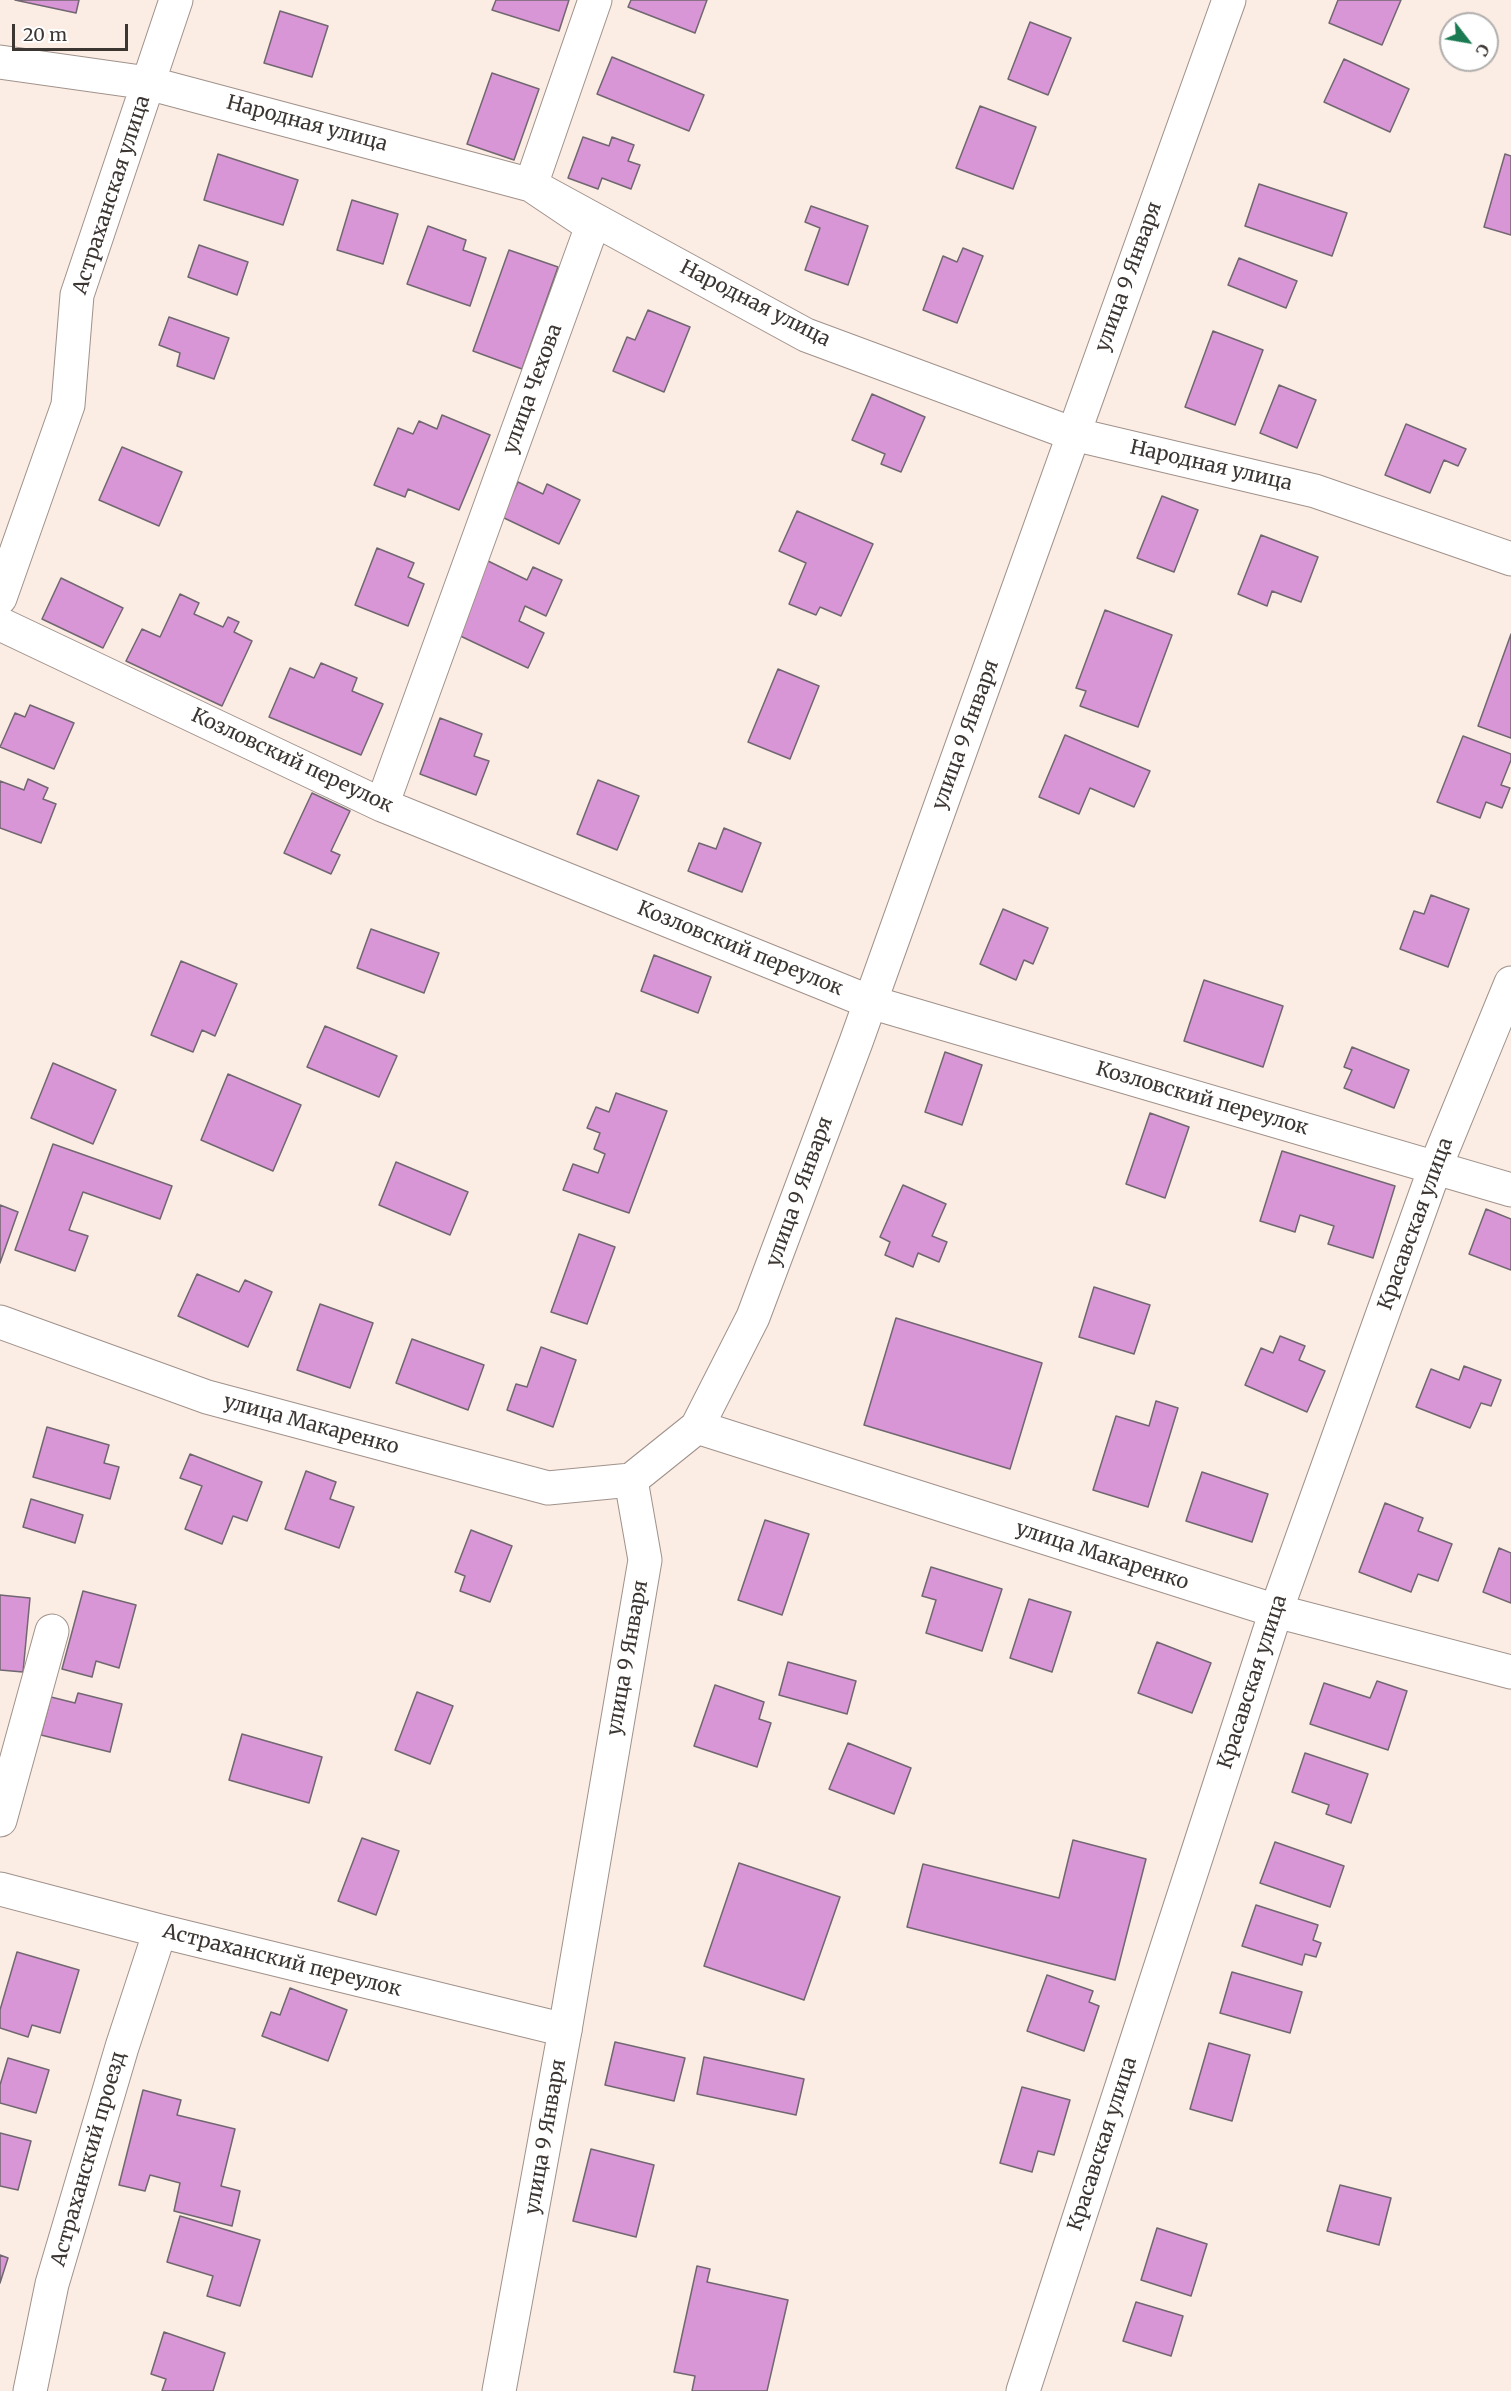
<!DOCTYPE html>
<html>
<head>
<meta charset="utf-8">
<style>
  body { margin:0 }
  #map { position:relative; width:1511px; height:2391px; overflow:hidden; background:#fbece4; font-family:Merriweather,serif }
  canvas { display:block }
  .north { position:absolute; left:1439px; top:12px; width:60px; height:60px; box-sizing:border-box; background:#fff; border:2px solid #b1afad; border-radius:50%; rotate:121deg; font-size:16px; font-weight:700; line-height:24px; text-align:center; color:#3c3633 }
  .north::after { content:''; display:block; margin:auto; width:21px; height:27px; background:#1a7a52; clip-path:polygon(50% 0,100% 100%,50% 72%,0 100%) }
  .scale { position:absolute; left:12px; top:24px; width:116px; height:27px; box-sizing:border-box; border:3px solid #3c3633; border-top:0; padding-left:8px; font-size:18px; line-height:21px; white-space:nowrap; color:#3c3633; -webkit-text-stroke:4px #fff; paint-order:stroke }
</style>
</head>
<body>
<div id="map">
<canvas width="1511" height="2391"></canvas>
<div class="north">С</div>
<div class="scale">20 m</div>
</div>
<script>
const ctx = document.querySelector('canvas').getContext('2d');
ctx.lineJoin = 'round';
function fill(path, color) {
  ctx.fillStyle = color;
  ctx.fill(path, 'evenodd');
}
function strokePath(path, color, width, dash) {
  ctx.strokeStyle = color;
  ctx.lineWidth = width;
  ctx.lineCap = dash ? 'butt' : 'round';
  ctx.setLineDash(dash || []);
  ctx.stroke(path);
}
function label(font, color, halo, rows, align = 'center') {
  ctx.font = font + ' Merriweather,serif';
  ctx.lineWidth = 5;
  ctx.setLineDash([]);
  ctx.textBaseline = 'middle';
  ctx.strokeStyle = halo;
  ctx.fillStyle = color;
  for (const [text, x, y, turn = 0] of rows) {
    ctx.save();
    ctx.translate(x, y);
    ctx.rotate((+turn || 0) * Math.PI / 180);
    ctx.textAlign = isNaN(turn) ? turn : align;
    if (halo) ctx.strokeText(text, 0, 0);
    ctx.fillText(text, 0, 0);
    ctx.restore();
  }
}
const building = new Path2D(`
  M15 0H79L76 13Z
  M496 0H569L559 31 492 10Z
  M631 0H707L695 33 628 7Z
  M1338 0H1401L1382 45 1329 23Z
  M280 11 328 26 312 77 264 63Z
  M1030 22 1071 38 1048 95 1008 79Z
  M612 57 704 95 689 131 597 94Z
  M1344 59 1409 89 1390 132 1324 102Z
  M492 73 539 89 514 160 467 144Z
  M980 106 1036 127 1013 189 956 168Z
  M583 137 609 146 612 137 634 145 628 161 640 165 631 189 602 178 598 189 568 178Z
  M218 154 298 180 283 225 204 200Z
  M1505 154 1511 156V235L1484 227Z
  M1259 184 1347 213 1332 256 1245 226Z
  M352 200 398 214 383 264 337 250Z
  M811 206 868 226 848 285 805 270 820 228 805 222Z
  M428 226 466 240 463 250 486 258 470 306 407 284Z
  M199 245 248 262 237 295 188 277Z
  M963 248 983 256 957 323 923 310 943 256 957 262Z
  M509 250 558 267 522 369 473 351Z
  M1239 258 1297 281 1286 308 1228 285Z
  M648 310 690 327 664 392 613 371 627 337 635 340Z
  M169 317 229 338 214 379 177 366 180 353 159 345Z
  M1213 331 1263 350 1235 425 1185 407Z
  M1279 385 1316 400 1297 448 1260 433Z
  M872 394 925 417 901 472 881 464 885 454 852 440Z
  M442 415 490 435 459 510 408 489 405 497 374 485 398 428 413 434 419 421 437 429Z
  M1406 424 1466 449 1458 466 1444 460 1430 493 1385 475Z
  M122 447 182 472 159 526 99 500Z
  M518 482 543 494 547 484 580 500 559 544 502 517Z
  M1162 496 1198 510 1174 572 1137 558Z
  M797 511 873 544 841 616 820 607 816 615 789 604 806 563 779 551Z
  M1261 535 1318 557 1301 602 1272 591 1267 606 1238 594Z
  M377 548 414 563 408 577 424 584 408 626 355 605Z
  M488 561 527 580 533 567 562 580 546 616 525 606 519 621 544 633 528 668 454 633Z
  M61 578 123 608 103 648 42 619Z
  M180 594 199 603 194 614 223 627 228 617 239 622 234 632 252 641 222 706 126 661 142 629 160 637Z
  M1105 610 1172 635 1138 727 1080 706 1086 691 1076 688Z
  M1511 634V738L1478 726Z
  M321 663 357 678 352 691 383 704 361 755 269 717 290 668 314 678Z
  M778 669 819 686 790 759 748 742Z
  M30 705 74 723 54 769 0 747 15 713 25 717Z
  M440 718 482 734 474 756 489 761 476 795 420 774Z
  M1065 735 1150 771 1134 807 1090 788 1079 814 1039 797Z
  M1463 736 1511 754V760L1501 785 1510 788 1502 808 1486 802 1480 818 1437 802Z
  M28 779 48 788 43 799 56 804 41 843 0 828V781L24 790Z
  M598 780 639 796 617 850 577 834Z
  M312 793 350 811 331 851 340 855 331 874 284 853Z
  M724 828 761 843 742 892 688 871 699 843 716 849Z
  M1431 895 1469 909 1448 967 1400 949 1414 911 1424 914Z
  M1003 909 1048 928 1033 964 1024 960 1016 980 980 964Z
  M371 929 439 953 424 993 357 968Z
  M654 955 711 977 698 1013 641 991Z
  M181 961 237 984 215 1036 202 1030 193 1052 151 1035Z
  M1204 980 1283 1006 1263 1067 1184 1041Z
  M325 1026 397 1056 379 1097 307 1067Z
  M1352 1047 1409 1070 1394 1108 1344 1088 1352 1070 1344 1067Z
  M945 1052 982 1065 962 1125 925 1112Z
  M53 1063 116 1090 93 1144 31 1118Z
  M228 1074 301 1105 273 1171 201 1140Z
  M616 1093 667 1111 629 1213 563 1190 573 1164 598 1173 605 1154 594 1149 600 1133 587 1128 596 1107 609 1112Z
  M1150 1113 1189 1127 1165 1198 1126 1184Z
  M53 1144 172 1186 160 1219 83 1192 69 1230 88 1236 75 1271 15 1250Z
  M1282 1151 1395 1186 1373 1258 1328 1244 1334 1226 1300 1215 1295 1232 1260 1221Z
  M396 1162 468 1192 450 1235 379 1205Z
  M903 1185 946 1204 932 1236 947 1242 939 1262 918 1253 913 1267 885 1255 890 1242 880 1237Z
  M0 1205 18 1212 0 1263Z
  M1486 1209 1511 1219V1270L1469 1254Z
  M579 1234 615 1247 587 1324 551 1312Z
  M197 1274 239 1292 245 1280 272 1292 248 1347 178 1316Z
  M1094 1287 1150 1305 1134 1354 1079 1337Z
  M320 1304 373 1323 350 1388 297 1370Z
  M896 1318 1042 1363 1010 1469 864 1425Z
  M1280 1336 1305 1346 1299 1360 1325 1371 1307 1412 1245 1385 1261 1348 1273 1353Z
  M412 1339 484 1365 468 1410 396 1383Z
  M541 1347 576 1360 553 1427 507 1410 516 1384 527 1387Z
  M1464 1366 1501 1380 1491 1406 1481 1403 1470 1428 1416 1407 1431 1369 1459 1380Z
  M1156 1401 1178 1408 1148 1507 1093 1490 1116 1416 1149 1426Z
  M47 1427 109 1445 104 1463 119 1467 110 1499 33 1477Z
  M190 1454 262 1482 247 1521 233 1516 222 1544 185 1529 202 1486 180 1478Z
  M306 1471 336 1482 330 1499 354 1507 339 1548 285 1529Z
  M1202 1472 1268 1494 1252 1542 1186 1521Z
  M31 1499 83 1515 75 1543 23 1527Z
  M1385 1503 1423 1518 1418 1531 1452 1544 1438 1581 1418 1574 1411 1592 1359 1572Z
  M765 1520 809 1534 782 1615 738 1600Z
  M471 1530 512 1546 490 1602 460 1591 465 1576 455 1572Z
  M1499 1548 1511 1553V1603L1483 1592Z
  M931 1567 1002 1589 982 1651 926 1633 936 1600 922 1596Z
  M83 1591 136 1605 119 1668 96 1661 92 1677 62 1669Z
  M0 1595 30 1598 23 1672 0 1670Z
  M1029 1599 1071 1612 1052 1672 1010 1658Z
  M1157 1642 1211 1663 1192 1713 1138 1693Z
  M788 1662 856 1681 847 1714 779 1695Z
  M1377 1681 1407 1691 1388 1750 1310 1724 1324 1683 1370 1698Z
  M715 1685 764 1702 759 1719 771 1723 757 1767 694 1746Z
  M417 1692 453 1706 430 1764 395 1750Z
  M78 1693 122 1704 110 1752 41 1735 51 1697 75 1703Z
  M242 1734 322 1757 309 1803 229 1780Z
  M848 1743 911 1768 894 1814 829 1789Z
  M1305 1753 1368 1774 1351 1823 1326 1814 1329 1805 1292 1792Z
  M362 1838 399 1851 376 1915 338 1901Z
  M1073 1840 1146 1859 1115 1980 907 1927 923 1864 1059 1898Z
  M1275 1842 1344 1866 1330 1907 1260 1883Z
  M739 1863 840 1897 804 2000 704 1966Z
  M1256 1905 1318 1925 1313 1940 1321 1943 1316 1957 1305 1954 1302 1965 1242 1946Z
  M17 1952 79 1970 60 2033 32 2025 28 2037 0 2028V2010Z
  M1232 1972 1302 1992 1290 2033 1220 2013Z
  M1047 1975 1093 1991 1089 2002 1099 2006 1084 2051 1027 2031Z
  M290 1988 347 2010 328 2061 262 2036 271 2012 280 2015Z
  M615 2042 685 2058 674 2101 605 2085Z
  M1209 2043 1250 2055 1232 2121 1190 2109Z
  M704 2057 804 2079 796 2115 697 2094Z
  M8 2058 49 2070 36 2113 0 2103V2085Z
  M1022 2087 1070 2100 1054 2155 1038 2151 1032 2172 1000 2163Z
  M143 2090 181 2100 177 2115 235 2129 221 2186 240 2191 232 2226 174 2211 180 2183 150 2175 145 2191 119 2185Z
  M0 2133 31 2141 18 2190 0 2186Z
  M591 2149 654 2165 636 2237 573 2221Z
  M1340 2185 1391 2198 1379 2245 1327 2231Z
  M180 2216 260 2240 240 2306 207 2296 213 2276 167 2262Z
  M1157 2228 1207 2244 1191 2296 1141 2280Z
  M0 2255 8 2258 0 2283Z
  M697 2266 710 2269 707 2282 788 2300 767 2391H692L695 2376 674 2372Z
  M1136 2302 1183 2316 1171 2356 1123 2341Z
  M164 2332 225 2353 213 2391H162L166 2379 151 2374Z`);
const minor = new Path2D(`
  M0 62 148 83 531 185 806 335 1073 434 1315 491 1511 559
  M0 598 68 405 77 295 176 0
  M0 624 382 805 870 1002 1511 1190
  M382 805 592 226 531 185 595 0
  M697 1427 1276 1611 1511 1672
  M0 1820 52 1631
  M0 1889 160 1931 565 2030
  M30 2391 52 2284 122 2047 160 1931
  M1023 2391 1276 1611 1435 1168 1511 983`);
const tertiary = new Path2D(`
  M499 2391 565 2030 645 1560 631 1480`);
const secondary = new Path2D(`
  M0 1322 207 1397 548 1488 631 1480 697 1427 753 1317 856 1042 1229 0`);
const streetNames = [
  ["Народная улица",307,124,15],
  ["Астраханская улица",112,195,-72],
  ["улица 9 Января",1129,277,-70],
  ["Народная улица",755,304,27],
  ["улица Чехова",533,389,-70],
  ["Народная улица",1211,466,13],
  ["улица 9 Января",966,735,-70],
  ["Козловский переулок",292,761,25],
  ["Козловский переулок",740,949,22],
  ["Козловский переулок",1202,1099,16],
  ["улица 9 Января",800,1192,-70],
  ["Красавская улица",1416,1224,-70],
  ["улица Макаренко",311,1425,15],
  ["улица Макаренко",1102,1556,18],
  ["улица 9 Января",628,1658,-80],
  ["Красавская улица",1253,1682,-72],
  ["Астраханский переулок",282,1961,14],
  ["улица 9 Января",546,2137,-80],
  ["Красавская улица",1103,2144,-72],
  ["Астраханский проезд",89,2159,-74]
];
fill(building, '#d996d6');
strokePath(building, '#716770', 1.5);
strokePath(minor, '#a0928b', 35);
strokePath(tertiary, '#a0928b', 35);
strokePath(secondary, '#a0928b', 35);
strokePath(minor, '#fff', 33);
strokePath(tertiary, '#fff', 33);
strokePath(secondary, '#fff', 33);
label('20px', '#3c3633', '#fff', streetNames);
</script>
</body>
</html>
